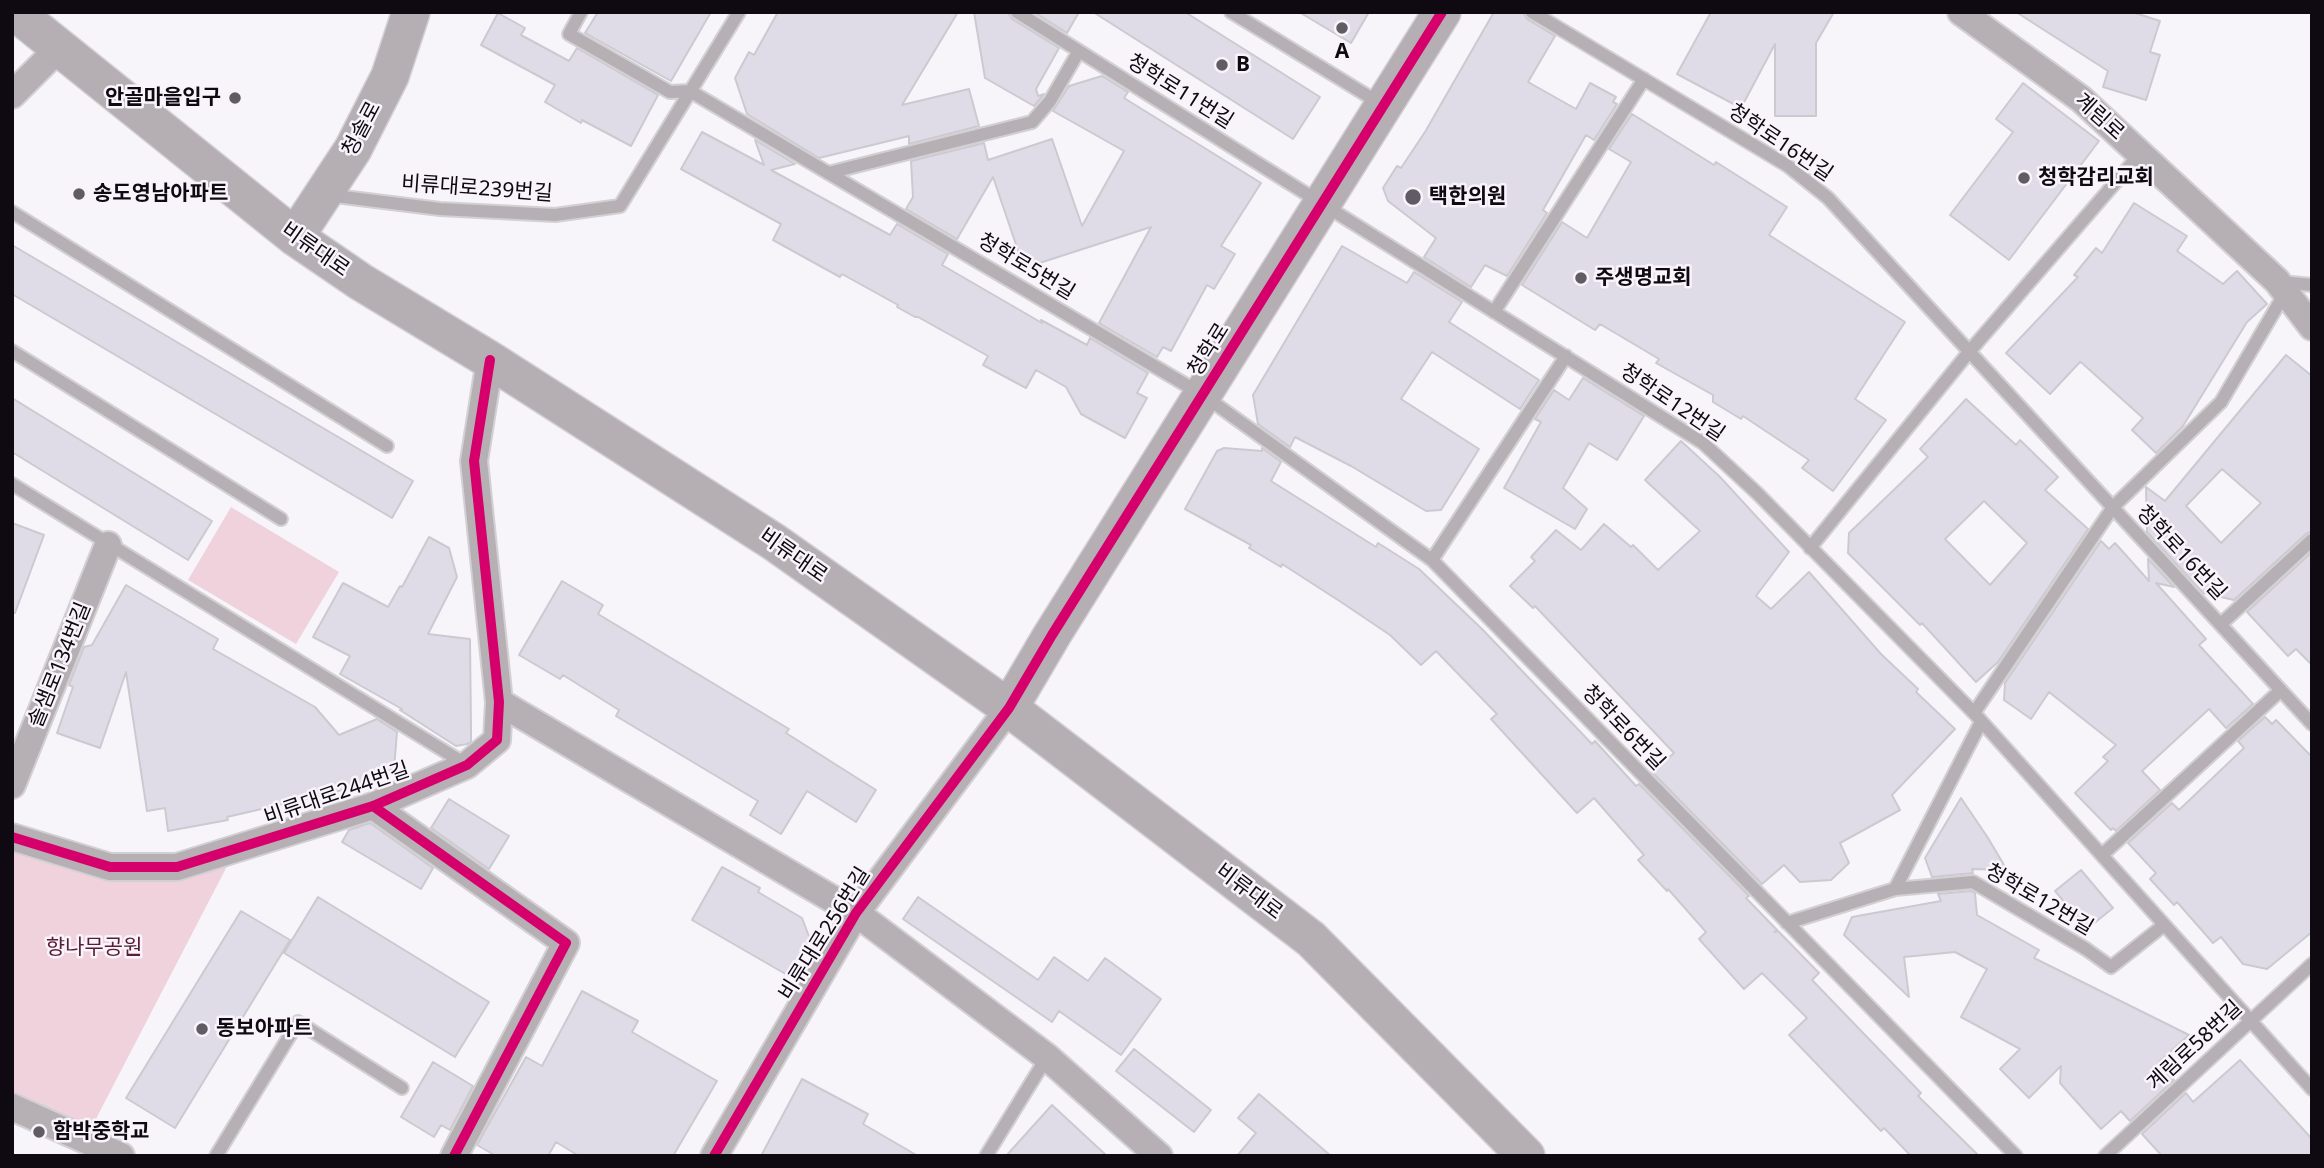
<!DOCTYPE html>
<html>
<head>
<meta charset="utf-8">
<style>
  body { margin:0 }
  #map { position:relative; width:2324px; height:1168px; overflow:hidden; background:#f8f5fa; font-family:"Noto Sans",sans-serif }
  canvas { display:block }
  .frame { position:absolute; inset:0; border:14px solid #0f0a11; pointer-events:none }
</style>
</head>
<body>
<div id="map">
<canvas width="2324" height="1168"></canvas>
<div class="frame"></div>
</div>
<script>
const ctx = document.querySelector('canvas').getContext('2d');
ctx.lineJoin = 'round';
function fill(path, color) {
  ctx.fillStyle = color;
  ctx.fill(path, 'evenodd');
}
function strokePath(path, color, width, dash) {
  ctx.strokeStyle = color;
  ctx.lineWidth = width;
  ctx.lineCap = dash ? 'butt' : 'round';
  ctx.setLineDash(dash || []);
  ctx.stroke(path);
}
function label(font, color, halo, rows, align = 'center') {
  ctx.font = font + ' "Noto Sans","Noto Sans KR",sans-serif';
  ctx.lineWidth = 5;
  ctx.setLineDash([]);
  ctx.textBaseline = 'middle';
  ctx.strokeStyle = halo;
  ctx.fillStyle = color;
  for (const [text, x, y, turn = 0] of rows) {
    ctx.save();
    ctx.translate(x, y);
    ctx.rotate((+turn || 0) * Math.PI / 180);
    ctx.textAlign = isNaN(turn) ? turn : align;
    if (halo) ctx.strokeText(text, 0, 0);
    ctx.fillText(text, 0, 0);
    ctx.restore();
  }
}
const green = new Path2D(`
  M231 507 339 572 296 644 188 580Z
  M12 837 110 867 236 849 85 1140 12 1107Z`);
const building = new Path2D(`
  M598 12H711L671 81 585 33Z
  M778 12H958L902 105 969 89 979 126 909 144V136L819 158 747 114 735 78 749 52 754 55Z
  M974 12H1008L1012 19 1059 48 1036 89 1038 96 1044 94 1034 106 985 78Z
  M1034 12H1079L1067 33Z
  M1093 12H1185L1320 97 1293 139Z
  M1299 12H1369L1351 43Z
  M1494 12H1523L1527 19 1555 36 1528 82 1576 109 1590 83 1616 97 1613 102 1617 104 1594 140 1586 135 1543 210 1547 213 1507 276 1485 265 1471 287 1424 257 1436 238 1388 201 1383 188 1397 166 1401 168 1425 132Z
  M1711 12H1834L1816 43V116H1775V44L1741 108 1677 74Z
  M2016 12H2132L2160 21 2150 52 2160 55 2146 100 2103 87 2108 71Z
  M498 13 525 28 521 35 569 61 577 48 658 95 631 146 582 120 581 123 545 102 555 85 481 45Z
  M1102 76 1128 92 1124 98 1261 183 1221 246 1235 254 1214 289 1207 285 1171 351 1163 347 1157 357 1099 323 1151 227 1024 268 993 177 957 239 906 209 913 197 911 161 984 143 988 160 1052 139 1082 226 1124 151 1053 111 1069 86Z
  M2023 83 2099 141 2009 260 1950 215 2013 132 1996 119Z
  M1632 114 1714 165 1716 162 1787 207 1769 235 1905 322 1855 399 1886 420 1833 491 1802 468 1809 460 1743 416 1741 419 1713 402V395L1656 363 1659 359 1600 324 1595 330 1522 285 1562 222 1587 238 1631 162 1609 149Z
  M702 132 764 165 755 140 795 164 771 170 890 235 897 224 948 254 942 265 1042 323 1041 320 1087 345 1090 338 1148 373 1137 393 1147 398 1125 438 1081 414 1066 387 1036 370 1026 388 983 365 988 356 918 317H915L897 307 898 305 842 274 840 277 773 240 781 224 681 169Z
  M2134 203 2187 236 2177 251 2223 284 2237 271 2267 304 2247 322 2183 426 2156 453 2132 430 2143 418 2082 363 2080 362 2050 394 2006 353 2078 277 2074 275 2096 248 2102 253Z
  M12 245 413 481 392 518 12 294Z
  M1342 246 1407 283 1414 272 1462 302 1449 322 1539 380 1520 409 1432 352 1401 399 1479 449 1441 510 1426 511 1351 466 1295 437 1290 447 1258 424 1253 395Z
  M2286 355 2312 376V531L2306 534 2234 600 2203 593 2147 532 2146 487 2165 501ZM2222 469 2261 503 2221 543 2186 506Z
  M1583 378 1644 416 1617 460 1589 443 1563 488 1587 509 1575 529 1504 488 1541 422 1535 419 1554 390 1569 400Z
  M12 398 212 521 188 560 12 452Z
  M1966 399 2016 445 2020 440 2058 477 2045 490 2088 529 1998 662 1976 682 1922 623 1920 625 1848 553 1849 533 1928 457 1920 449ZM1984 501 2027 543 1990 585 1945 539Z
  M1681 441 1720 477 1789 552 1756 596 1771 609 1809 572 1881 654 1918 689 1916 692 1955 729 1892 795 1900 810 1840 843 1849 863 1831 880 1800 882 1784 865 1762 884 1652 772 1674 753 1535 606 1533 608 1510 586 1535 561 1531 557 1556 530 1581 550 1604 524 1631 547 1633 545 1658 570 1700 531 1645 480Z
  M1224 448 1262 451V448L1281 462 1271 481 1376 547 1378 543 1419 569 1482 629 1592 744 1595 741 1636 786 1639 784 1749 896 1746 898 1777 930 1774 932 1778 931 1819 973 1812 980 1921 1093 1918 1096 1979 1156H1911L1884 1128 1881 1131 1789 1035 1807 1018 1762 973 1744 989 1699 939 1706 932 1668 889 1667 891 1638 860 1644 855 1594 798 1577 813 1491 719 1497 714 1436 651 1421 665 1390 635 1341 602 1282 564 1281 567 1249 548 1251 545 1185 509 1217 451Z
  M12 523 44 535 15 613H12Z
  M429 537 449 548 457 577 428 634 470 639 471 729V742L467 744 456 746 400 710 402 709 340 674 350 656 313 637 343 583 388 607 400 586 402 587Z
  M2101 541 2109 549 2115 543 2149 581 2148 559 2174 587 2156 583 2206 639 2199 645 2253 704 2226 728 2209 709 2142 771 2160 790 2116 831 2113 828 2111 830 2075 793 2108 761 2103 757 2116 745 2049 692 2031 719 2004 700 2005 683Z
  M2312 552V665L2296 649 2288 656 2247 612Z
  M562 581 603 605 598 614 789 729 786 733 876 790 856 822 807 791 781 834 750 815 758 801 616 716 619 710 563 675 560 679 519 655Z
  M126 585 218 639 213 649 315 707 339 735 377 719 397 732 394 769 339 791 227 817 228 820 168 831 165 808 147 811 126 672 100 748 57 733 73 687 69 685 84 647 92 645Z
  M2265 717 2272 724 2276 720 2312 757V932L2267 969 2243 964 2221 937 2213 943 2177 902 2174 905 2150 879 2156 873 2128 843 2172 803 2179 810 2244 748 2238 741Z
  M1961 798 1988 838 2007 870 1972 869 1973 873 1932 877 1925 858Z
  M449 799 509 836 489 869 431 828Z
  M370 823 433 868 421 889 342 842 349 830Z
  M722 867 760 888 758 892 802 918 810 939 789 976 692 920Z
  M2081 870 2113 908 2087 929 2055 891Z
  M1971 891 1975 893 1977 915 2039 950 2034 958 2189 1035 2159 1062 2174 1080 2130 1121 2121 1111 2101 1129 2060 1083 2061 1066 2029 1098 2000 1069 2020 1049 1961 1017 1987 969 1955 952 1904 957 1909 997 1844 935 1852 917 1941 901 1938 894Z
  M318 897 489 1002 455 1057 284 953Z
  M918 897 1038 980 1054 957 1088 981 1105 958 1161 999 1121 1055 1059 1011 1052 1022 903 919Z
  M241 911 290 940 175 1128 126 1098Z
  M582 991 638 1021 632 1032 717 1081 673 1156H579L556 1142 548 1156H496L477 1145 526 1057 542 1066Z
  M1134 1049 1211 1110 1194 1132 1116 1071Z
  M2240 1060 2312 1139V1156H2162L2142 1134 2186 1093 2193 1102Z
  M433 1062 473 1086 450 1130 441 1125 434 1137 401 1117Z
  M802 1079 868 1114 863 1124 918 1156H761Z
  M1259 1094 1331 1156H1237L1256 1133 1238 1118Z
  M1052 1105 1107 1156H1006Z`);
const lane = new Path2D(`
  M581 12 569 34 670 92 690 91 1203 395 1432 560 2016 1156
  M1017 12 1703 443 1758 494 1974 713 2312 1089
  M1231 12 1381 104
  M1532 12 1788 166 1828 198 2312 724
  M828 173 1032 122 1050 101 1079 51
  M327 195 440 209 555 215 620 206 739 12
  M12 212 387 446
  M2281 282 2312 285
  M1494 312 1644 79
  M12 351 281 519
  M12 484 467 765
  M1810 548 1969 352 2140 154
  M1432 560 1566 356
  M2221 624 2312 540
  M1974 713 2113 507 2221 402 2285 293
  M2102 855 2281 690
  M1895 889 1981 722
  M1787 923 1895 889 1973 882 2086 949 2111 967 2164 925
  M216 1156 298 1022 402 1088
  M986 1156 1047 1057
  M2105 1156 2312 964`);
const street = new Path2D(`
  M1961 12 2081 99 2277 281 2312 327
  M12 95 59 48
  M499 702 856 913 1047 1057 1159 1156
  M12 785 108 545
  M373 806 566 943 454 1156
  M12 837 110 867H177L373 806 467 765 497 740 499 702 474 461 490 360
  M12 1107 121 1156
  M714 1156 856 913 1009 708`);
const secondary = new Path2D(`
  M15 12 295 237 361 282 490 360 774 542 1009 708 1311 939 1526 1156
  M295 237 353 149 390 76 411 12
  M1009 708 1052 635 1442 12`);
const cycleway = new Path2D(`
  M373 806 566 943 454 1156
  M12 837 110 867H177L373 806 467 765 497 740 499 702 474 461 490 360
  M714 1156 856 913 1009 708 1052 635 1442 12`);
const markers = [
  [1342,28,7,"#615c63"],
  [1222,65,7,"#615c63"],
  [235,98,7,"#615c63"],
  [2024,178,7,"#615c63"],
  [79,194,7,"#615c63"],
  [1413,197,9,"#615c63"],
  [1581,278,7,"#615c63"],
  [202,1029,7,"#615c63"],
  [39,1132,7,"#615c63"]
];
const poiNames = [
  ["A",1342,52,"center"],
  ["B",1236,65],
  ["안골마을입구",221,98,"right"],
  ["청학감리교회",2038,178],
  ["송도영남아파트",93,194],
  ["택한의원",1429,197],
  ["주생명교회",1595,278],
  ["동보아파트",216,1029],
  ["함박중학교",53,1132]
];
const streetNames = [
  ["청학로11번길",1180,92,32],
  ["계림로",2099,117,42],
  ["청솔로",362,129,-62],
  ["청학로16번길",1780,143,34],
  ["비류대로239번길",477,189,4],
  ["비류대로",315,250,35],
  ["청학로5번길",1026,267,31],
  ["청학로",1209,350,-58],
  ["청학로12번길",1672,403,34],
  ["청학로16번길",2181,553,47],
  ["비류대로",793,556,35],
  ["솔샘로134번길",60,665,-68],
  ["청학로6번길",1623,728,46],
  ["비류대로244번길",337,794,-19],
  ["비류대로",1249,892,37],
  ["청학로12번길",2039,900,30],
  ["비류대로256번길",825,934,-58],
  ["계림로58번길",2195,1046,-43]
];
const parkNames = [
  ["향나무공원",94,948]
];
fill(green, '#efd2dc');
fill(building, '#dfdce7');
strokePath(building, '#cccad1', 2);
strokePath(lane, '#d3d0d4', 16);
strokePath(street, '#d3d0d4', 30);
strokePath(secondary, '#d3d0d4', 40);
strokePath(lane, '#b6b0b4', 12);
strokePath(street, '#b6b0b4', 26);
strokePath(secondary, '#b5afb4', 37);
strokePath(cycleway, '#d6006c', 10);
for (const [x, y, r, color] of markers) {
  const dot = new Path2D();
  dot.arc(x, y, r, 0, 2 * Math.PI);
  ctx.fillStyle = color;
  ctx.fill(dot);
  strokePath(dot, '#f9f3fc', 2.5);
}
label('bold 21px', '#0f0a11', '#f9f3fc', poiNames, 'left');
label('21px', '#0f0a11', '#f9f3fc', streetNames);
label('21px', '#591d32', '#f9f3fc', parkNames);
</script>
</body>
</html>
